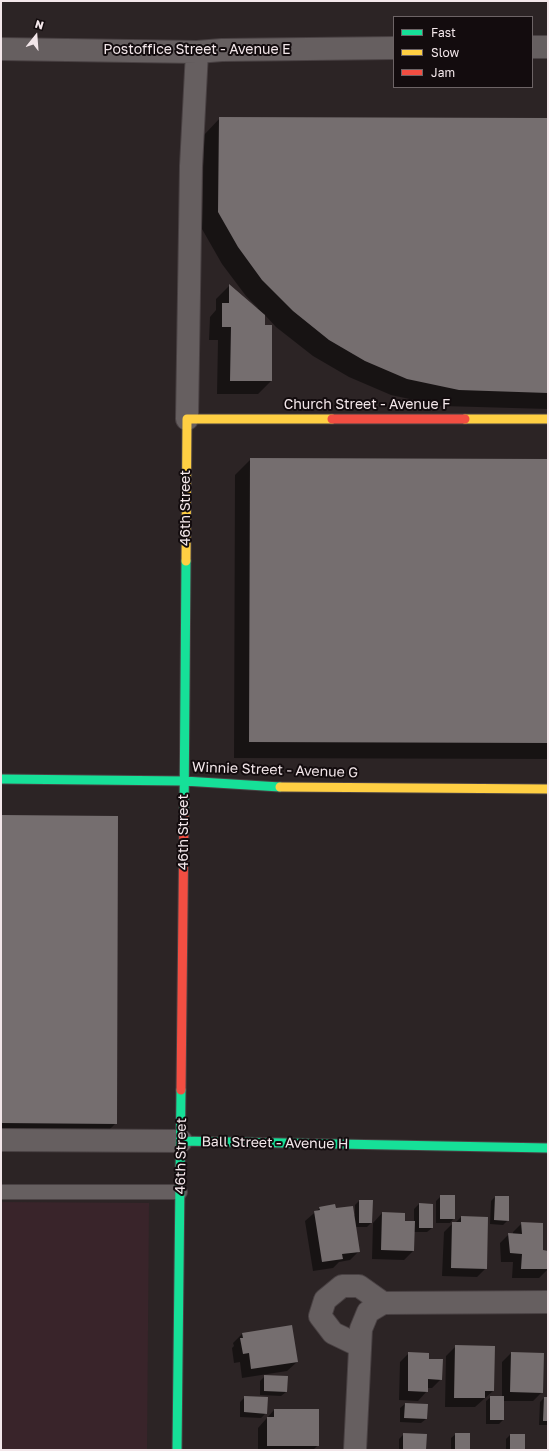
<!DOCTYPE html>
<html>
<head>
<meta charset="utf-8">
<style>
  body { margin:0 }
  #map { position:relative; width:549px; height:1451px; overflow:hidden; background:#2c2425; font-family:"Golos Text",sans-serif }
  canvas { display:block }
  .frame { position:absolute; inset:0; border:2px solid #f3e7ea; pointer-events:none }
  .legend { position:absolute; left:393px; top:16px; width:140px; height:72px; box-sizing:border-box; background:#130c0e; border:1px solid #6d6466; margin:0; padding:5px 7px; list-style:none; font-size:12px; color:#f3e7ea }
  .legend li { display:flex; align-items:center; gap:8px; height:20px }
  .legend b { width:20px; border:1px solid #6d6466 }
  .north { position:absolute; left:16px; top:16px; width:40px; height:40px; -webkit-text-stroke:3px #130c0e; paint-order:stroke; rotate:17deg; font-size:11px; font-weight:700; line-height:16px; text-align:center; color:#f3e7ea }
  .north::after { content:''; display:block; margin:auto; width:14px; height:18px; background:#f3e7ea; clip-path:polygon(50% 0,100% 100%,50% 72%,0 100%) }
</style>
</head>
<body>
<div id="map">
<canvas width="549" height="1451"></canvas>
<div class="frame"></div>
<ul class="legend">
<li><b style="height:5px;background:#16e098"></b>Fast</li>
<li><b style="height:5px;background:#ffcf43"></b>Slow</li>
<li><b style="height:5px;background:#f24e42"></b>Jam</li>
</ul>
<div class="north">N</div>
</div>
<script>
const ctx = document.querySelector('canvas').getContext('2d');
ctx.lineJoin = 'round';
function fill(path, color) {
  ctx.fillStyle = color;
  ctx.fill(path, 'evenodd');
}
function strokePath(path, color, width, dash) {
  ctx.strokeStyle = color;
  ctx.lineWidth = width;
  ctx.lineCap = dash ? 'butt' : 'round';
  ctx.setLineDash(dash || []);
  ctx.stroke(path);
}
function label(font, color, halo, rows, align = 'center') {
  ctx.font = font + ' "Golos Text",sans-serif';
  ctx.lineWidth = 4;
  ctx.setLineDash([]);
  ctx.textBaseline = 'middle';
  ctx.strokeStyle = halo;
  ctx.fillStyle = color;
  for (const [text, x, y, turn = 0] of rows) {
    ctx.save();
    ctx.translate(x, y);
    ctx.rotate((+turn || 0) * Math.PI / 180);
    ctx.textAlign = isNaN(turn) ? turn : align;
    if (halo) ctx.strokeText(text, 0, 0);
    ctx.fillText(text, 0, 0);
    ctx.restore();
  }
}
const built = new Path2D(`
  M1 1202 149 1203 147 1450H1Z`);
const shadow = new Path2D(`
  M220 118 548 119V409L442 406 391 395 349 377 313 356 276 327 264 314V326H271V381L258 394H217L218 340H209L210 317 216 310V299L229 286 257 309 258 308 246 296 222 264 202 229 204 135Z
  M251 459 548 460V759L234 758 235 475Z
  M1 816 116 1123 99 1140 1 1139Z
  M441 1196 454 1218 450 1223H436V1201Z
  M495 1197 508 1220 503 1225 490 1224 491 1201Z
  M359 1201 371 1223 367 1227H355L359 1251 350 1260 339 1262 333 1268 313 1271 305 1221 320 1208 335 1210 355 1215V1205Z
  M419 1204H432V1228L427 1232H414L413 1251 404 1260 372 1259 373 1223 382 1213 404 1214V1222H414V1209Z
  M461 1217 486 1268 477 1277 442 1276 444 1232 453 1223H455Z
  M522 1223 542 1251 548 1252V1269L539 1278H512L513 1262H501L500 1243 509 1234 513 1235V1232Z
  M243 1333 297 1362 287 1371 242 1378 240 1362 234 1363 232 1348 234 1346 233 1343Z
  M456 1346 493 1391 475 1407H445L446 1356Z
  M409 1353 428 1360 441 1379 432 1388H427V1391L418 1401 399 1400 400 1362Z
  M511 1353 542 1392 533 1401H503V1420L499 1424H486V1401L491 1397H502V1362Z
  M265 1376 286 1392 281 1396 260 1395V1381Z
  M245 1397 266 1413 261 1418 240 1417V1402Z
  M544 1398H548V1425H539L540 1402Z
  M405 1404 426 1419 421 1423 400 1422V1408Z
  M274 1410 318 1445 313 1450H258V1428Z
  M404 1434 425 1450H399V1439Z
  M456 1434 469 1450H451V1438Z
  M510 1435 524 1450H506V1439Z`);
const building = new Path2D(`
  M219 117 548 118V393L459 390 407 379 365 361 329 340 293 311 262 280 238 247 218 212Z
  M229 284 265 315V325H272V381H230L231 327H222V303H229Z
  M250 458 548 459V743L249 742Z
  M1 815 118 816 117 1124 1 1123Z
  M440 1195H455V1219H440Z
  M495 1196H509V1221L494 1220Z
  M359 1200H373L372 1223H359Z
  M419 1203 433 1204V1228H419Z
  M335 1204 336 1208 353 1206 360 1252 342 1254 343 1259 322 1262 314 1211 320 1210 319 1207Z
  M382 1212 405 1213V1221H415L414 1251 381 1250Z
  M461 1216 488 1217 487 1269 451 1268 452 1222H461Z
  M521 1222 543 1223V1250L548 1251V1269H521L522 1254 510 1253 508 1233 522 1234Z
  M292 1325 298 1362 251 1369 249 1353 243 1354 240 1338H243L242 1333Z
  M455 1345 495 1346 494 1391H485V1398H454Z
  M408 1352 429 1353V1359H443L442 1380 428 1379V1392L408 1391Z
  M511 1352 544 1353 543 1393 510 1392Z
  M264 1375 288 1376 287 1392 264 1391Z
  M244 1396 268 1397 267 1414 244 1412Z
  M490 1396H504V1420H490Z
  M544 1397H548V1421H543Z
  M405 1403 428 1404 427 1419 404 1418Z
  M274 1409H319V1446H267V1417H274Z
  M403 1433 427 1434 426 1450H403Z
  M455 1433H470V1450H455Z
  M510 1434H525V1450H510Z`);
const lane = new Path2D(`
  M1 1192H180`);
const street = new Path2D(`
  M532 47H548
  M1 49 197 52 222 50 394 48
  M187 419 191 166 197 52
  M1 1140 181 1141
  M360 1346 333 1333 320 1316 325 1300 342 1286H359L383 1303
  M355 1450 361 1329 368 1312 383 1303 548 1302`);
const fast = new Path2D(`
  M1 779 184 781 280 787
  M184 816 186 561
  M181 1141 548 1148
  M177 1450 181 1090`);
const slow = new Path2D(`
  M465 419H548
  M186 561 187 419H332
  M280 787 548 789`);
const jam = new Path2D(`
  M332 419H465
  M181 1090 184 816`);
const streetNames = [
  ["Postoffice Street - Avenue E",197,50],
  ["Church Street - Avenue F",367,405],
  ["46th Street",186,508,-90],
  ["Winnie Street - Avenue G",275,770,2],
  ["46th Street",184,832,-90],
  ["Ball Street - Avenue H",275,1143,1],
  ["46th Street",181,1156,-89]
];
fill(built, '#39242a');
fill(shadow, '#0007');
fill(building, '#756e6f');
strokePath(lane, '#494143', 16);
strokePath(street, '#494143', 24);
strokePath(fast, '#494143', 11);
strokePath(slow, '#494143', 11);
strokePath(jam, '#494143', 11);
strokePath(lane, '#665f60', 14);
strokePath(street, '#665f60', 22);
strokePath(fast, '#16e098', 9);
strokePath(slow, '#ffcf43', 9);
strokePath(jam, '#f24e42', 9);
label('14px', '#f3e7ea', '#130c0e', streetNames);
</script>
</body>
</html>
